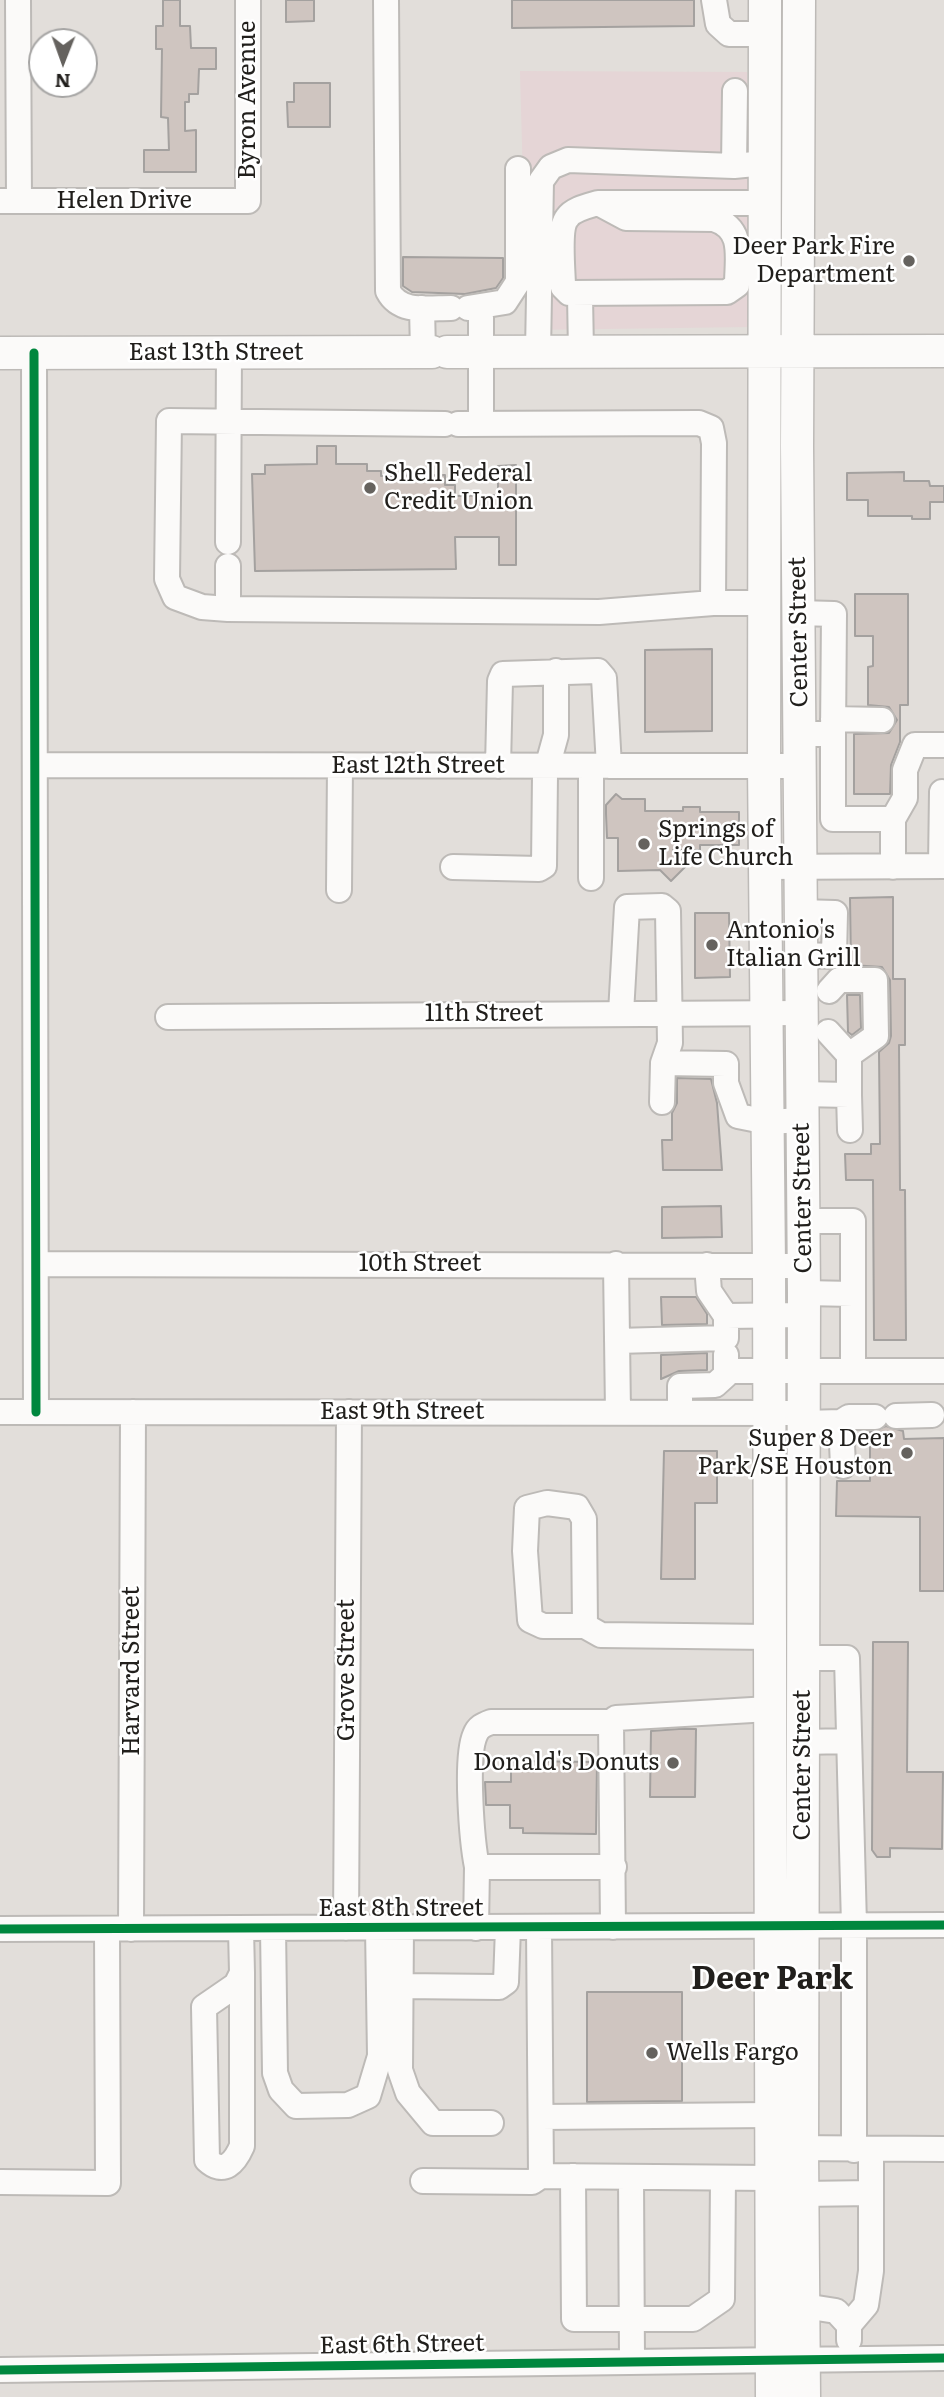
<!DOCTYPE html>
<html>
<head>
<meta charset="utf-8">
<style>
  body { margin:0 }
  #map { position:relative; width:944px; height:2397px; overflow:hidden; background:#e2deda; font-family:Literata,serif }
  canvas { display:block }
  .north { position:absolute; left:28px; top:28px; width:70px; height:70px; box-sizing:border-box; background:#fff; border:2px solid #a6a5a4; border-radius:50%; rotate:181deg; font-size:19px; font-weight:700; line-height:28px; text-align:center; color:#211f1c }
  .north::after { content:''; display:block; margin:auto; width:24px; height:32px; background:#65625e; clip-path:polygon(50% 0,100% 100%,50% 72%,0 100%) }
</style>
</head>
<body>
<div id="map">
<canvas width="944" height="2397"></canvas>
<div class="north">N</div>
</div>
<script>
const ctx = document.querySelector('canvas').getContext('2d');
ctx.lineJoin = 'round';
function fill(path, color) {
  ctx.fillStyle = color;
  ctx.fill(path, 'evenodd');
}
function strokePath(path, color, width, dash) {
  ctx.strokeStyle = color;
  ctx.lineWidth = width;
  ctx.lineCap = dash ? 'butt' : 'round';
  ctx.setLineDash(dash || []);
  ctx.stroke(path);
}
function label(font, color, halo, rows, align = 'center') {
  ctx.font = font + ' Literata,serif';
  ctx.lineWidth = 5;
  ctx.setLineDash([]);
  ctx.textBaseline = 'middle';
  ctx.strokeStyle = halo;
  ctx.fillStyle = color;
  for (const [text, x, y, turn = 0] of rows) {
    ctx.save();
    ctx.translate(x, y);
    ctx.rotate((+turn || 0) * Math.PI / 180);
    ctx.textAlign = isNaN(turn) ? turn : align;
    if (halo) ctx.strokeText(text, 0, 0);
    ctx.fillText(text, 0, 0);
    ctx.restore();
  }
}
const commercial = new Path2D(`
  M520 71 747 72 752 327 527 330Z`);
const building = new Path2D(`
  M163 0H180V26H190L191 48H216V69H199L198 94H189V102H185V131L196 130V172H144V150H169L168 118 161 117 162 49H156V26H163Z
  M286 0H314V21L286 22Z
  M512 0H694V26L512 28Z
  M294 83H330V127H288L287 102H294Z
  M403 257 503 258V278L496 288 465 294 412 292 403 286Z
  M317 446H336V464H367V471H381V476L445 475V485H455V496L498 495V466L516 465V565H499V537H455L456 569 255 571 252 474H265V465L317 464Z
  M904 472V481H929L930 486H944V502H930V519H912V516H868V500H847V473Z
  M855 594H908V705H900V742L891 765 890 794H854V734L889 733 897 720 889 707 868 705V667L873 666V636H855Z
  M712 649V731L645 732V650Z
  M616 794 622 799H645V811H683V807H700V812H739V845H700V850H673L687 865 671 881 660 870 618 871V838H607L606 814V805Z
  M893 897V979H905V1045H899L900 1190H905L906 1340H874L873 1180H846L845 1154H871V1144H880L879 1052 889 1043 891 1036 890 980 882 967 851 965 850 898Z
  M695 913H729L730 977 695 978Z
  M847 995H860L861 1028 852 1035 848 1032Z
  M677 1078 711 1079 717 1103 722 1170H663L662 1140H672V1113L677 1103Z
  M721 1206 722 1237 662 1238V1207Z
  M661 1297H696L707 1314V1324L662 1325Z
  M707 1353V1370L679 1371 661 1379V1355Z
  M886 1426 903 1431 904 1439 944 1438V1591H920V1517L836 1516 837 1481H870V1432Z
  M664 1451H717V1503H695V1579H661Z
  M873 1642H908L907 1772H943L942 1849 890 1848V1857H877L872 1850Z
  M679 1729H696L695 1797H650L651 1731Z
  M511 1761 597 1762 596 1834 523 1833V1828H510V1805H486L485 1782H511Z
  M587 1992H682V2101L587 2102Z`);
const minor = new Path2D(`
  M18 0 19 201
  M386 0 388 291C400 314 428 308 451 308
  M714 0 718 24 729 34H766
  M734 166 735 91
  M0 201H248V0
  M598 203 626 218 714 219C745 229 737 258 737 285L727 292 569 293 563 287C563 272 558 229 567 218 573 209 588 206 598 203H764
  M580 296 581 352
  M422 308 423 352
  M468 308 505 302 518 282V169
  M481 308V424
  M538 352 541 181 551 167 568 160 734 166 765 163
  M34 353 36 1412
  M458 424 699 423 711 428 714 443 713 603H765
  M228 542 229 352
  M228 566V609L599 612 713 603
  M228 609 202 607 175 597 167 579 169 421 445 424
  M798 613 834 614 833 734
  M833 719 882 720
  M800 734H833V819H893V867
  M35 765 800 766
  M498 766 500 681 503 674 598 671 604 678 609 766
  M591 766V878
  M893 819 905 798V770L915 745H944
  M941 866 942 792
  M453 867 539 869 544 866 545 775 556 735V671
  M765 867 944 866
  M339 890 340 765
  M799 912 835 913 834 956 799 955
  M829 991 839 980H875L876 1036 849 1055
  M621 1013 627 907 662 906 668 911 670 1043 663 1063 662 1102
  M168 1017 800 1013
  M663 1063 726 1064V1083L738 1116 768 1122 802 1120
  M801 1094 849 1095V1055L828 1032
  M849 1095 850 1130
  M804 1221H853V1371
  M36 1264 804 1266
  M616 1264 618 1412
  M707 1265 709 1291 726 1316 804 1315
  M804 1293 853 1294
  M617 1341 726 1338V1316
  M726 1371H944
  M0 1412 804 1413
  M680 1413V1386L715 1385 726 1375V1355
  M896 1416 932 1415
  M841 1422 849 1417H875
  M804 1423 841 1422 843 1466
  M585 1626H543L530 1620 525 1551 527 1508 547 1503 577 1507 584 1519 585 1626 601 1635 769 1637
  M804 1658H847L854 1925V2150
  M803 1742 849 1741
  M477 1867C472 1842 465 1758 475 1735 478 1727 483 1725 491 1722H611
  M613 1927 611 1722 616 1718 769 1709
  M273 1928 275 2073 281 2090 296 2106 348 2105 368 2096 380 2056 378 1928
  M346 1928 349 1412
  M401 1928 400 2070 408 2093 433 2123H491
  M476 1928 477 1867H614
  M539 1928 541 2176 770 2178
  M0 1929 944 1925
  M131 1929 133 1412
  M241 1929 242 1973 236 1985 204 2007 207 2160C224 2176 235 2162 242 2146V1973
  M401 1986 499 1987 506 1982 508 1928
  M541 2117 770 2115
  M784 2148 944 2149
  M573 2176 574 2319H693L722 2299 723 2178
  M631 2177 632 2361
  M423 2181 532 2182 541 2176
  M0 2182 108 2183 107 1929
  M802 2194 871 2193
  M804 2306 836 2311 849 2325V2340
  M849 2325 866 2305 871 2271V2150
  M0 2370 944 2358`);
const major = new Path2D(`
  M765 0 764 766 769 1265 772 2397
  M799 0 797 446 804 1293 802 2150 804 2397
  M447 352 944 351
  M0 353 432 352`);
const cycleway = new Path2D(`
  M34 353 36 1412
  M0 1929 944 1925
  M0 2370 944 2358`);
const markers = [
  [909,261,7,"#65625e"],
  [370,488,7,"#65625e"],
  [644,844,7,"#65625e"],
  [712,945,7,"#65625e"],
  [907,1453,7,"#65625e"],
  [673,1763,7,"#65625e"],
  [652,2053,7,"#65625e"]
];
const streetNames = [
  ["Byron Avenue",248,100,-90],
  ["Helen Drive",124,201],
  ["East 13th Street",216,353],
  ["Center Street",799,632,-91],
  ["East 12th Street",418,766],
  ["11th Street",484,1014],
  ["Center Street",803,1198,-91],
  ["10th Street",420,1264],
  ["East 9th Street",402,1412],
  ["Grove Street",347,1670,-90],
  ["Harvard Street",132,1671,-90],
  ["Center Street",803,1765,-90],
  ["East 8th Street",401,1909],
  ["East 6th Street",402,2345,-1]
];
const poiNames = [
  ["Deer Park Fire",895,247,"right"],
  ["Department",895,275,"right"],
  ["Shell Federal",384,474],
  ["Credit Union",384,502],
  ["Springs of",658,830],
  ["Life Church",658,858],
  ["Antonio's",726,931],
  ["Italian Grill",726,959],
  ["Super 8 Deer",893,1439,"right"],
  ["Park/SE Houston",893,1467,"right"],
  ["Donald's Donuts",659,1763,"right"],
  ["Wells Fargo",666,2053]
];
const districtNames = [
  ["Deer Park",772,1980]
];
fill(commercial, '#e5d5d6');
fill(building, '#cfc5c0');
strokePath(building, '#a4a19f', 2);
strokePath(minor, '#bdbab7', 28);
strokePath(major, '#bdbab7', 35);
strokePath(minor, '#fbfaf9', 24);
strokePath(major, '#fbfaf9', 32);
strokePath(cycleway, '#00873e', 9);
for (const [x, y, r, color] of markers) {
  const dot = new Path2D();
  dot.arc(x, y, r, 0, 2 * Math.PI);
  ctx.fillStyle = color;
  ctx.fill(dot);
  strokePath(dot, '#fff', 2.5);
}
label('24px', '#211f1c', '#fff', streetNames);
label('24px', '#211f1c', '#fff', poiNames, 'left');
label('bold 32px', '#211f1c', '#fff', districtNames);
</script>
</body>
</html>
